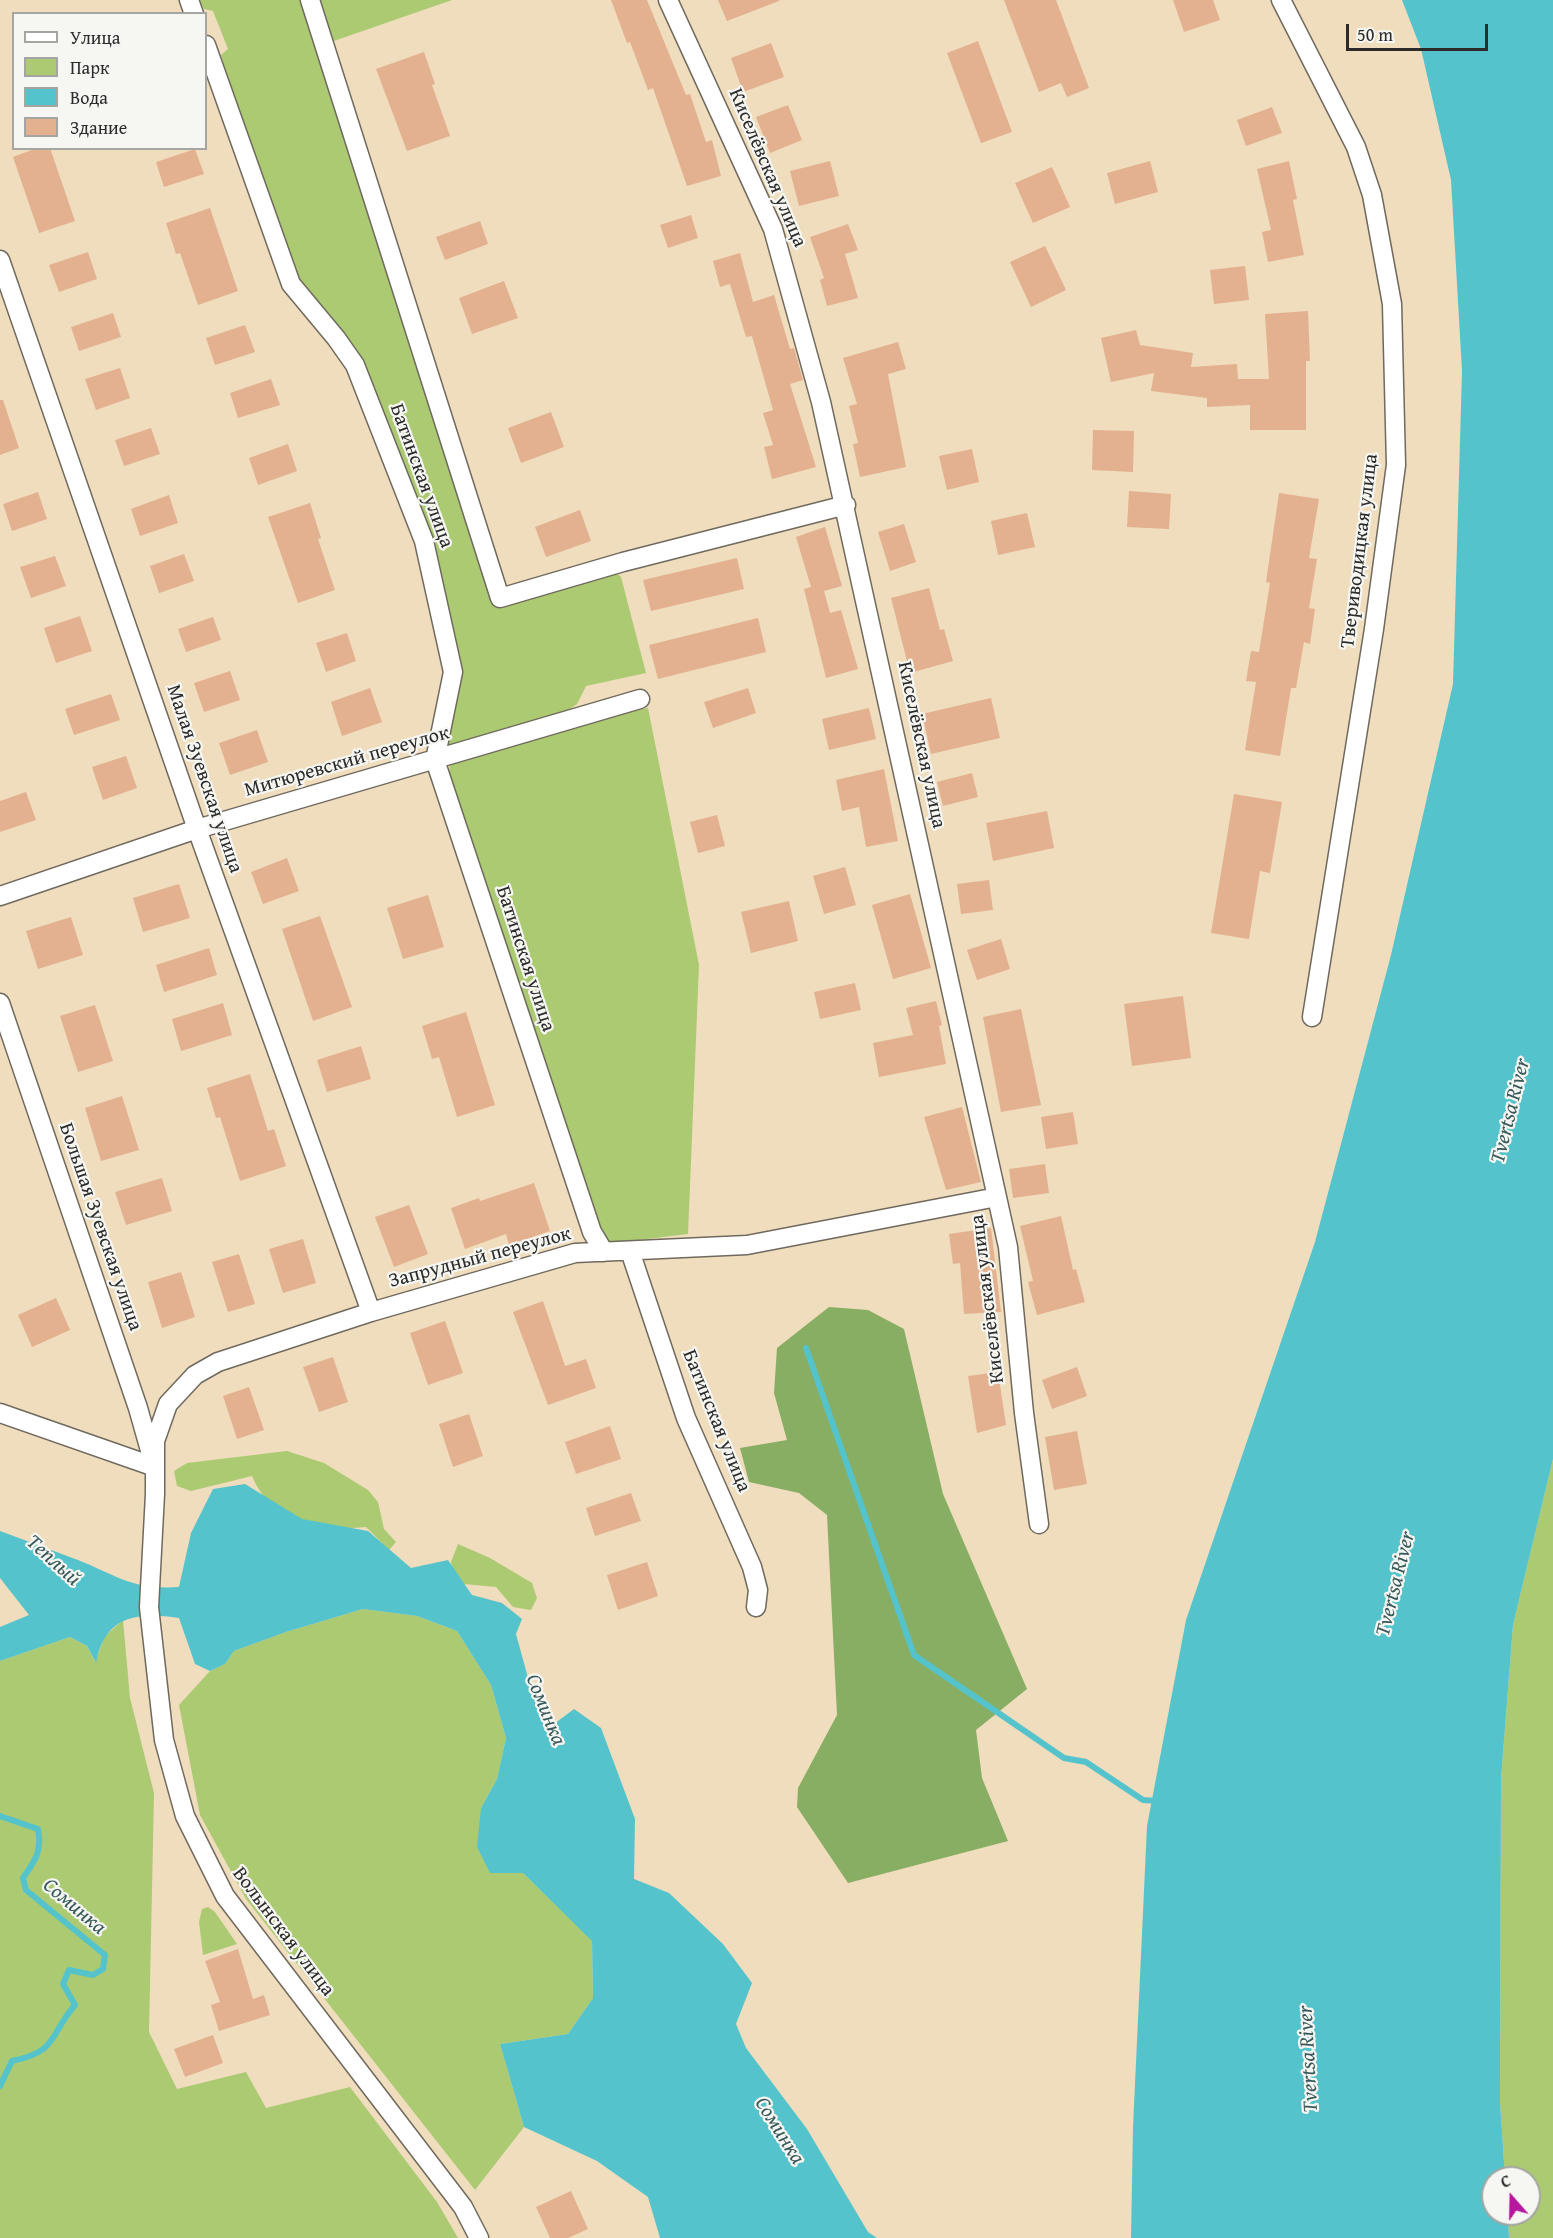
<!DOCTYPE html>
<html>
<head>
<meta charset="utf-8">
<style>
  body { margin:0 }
  #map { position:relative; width:1553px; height:2238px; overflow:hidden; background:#efddbd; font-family:"Gentium Book Plus",serif }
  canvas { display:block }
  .legend { position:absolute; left:12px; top:12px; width:195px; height:138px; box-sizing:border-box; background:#f6f6f2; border:2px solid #a5a5a2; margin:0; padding:8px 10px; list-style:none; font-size:18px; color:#2b2b2b }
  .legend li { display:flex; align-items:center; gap:12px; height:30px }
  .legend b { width:30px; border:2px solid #a5a5a2 }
  .north { position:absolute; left:1481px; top:2166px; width:60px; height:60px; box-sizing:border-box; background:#f6f6f2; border:2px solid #a5a5a2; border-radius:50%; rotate:340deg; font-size:16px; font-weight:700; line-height:24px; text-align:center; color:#2b2b2b }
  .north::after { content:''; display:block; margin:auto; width:21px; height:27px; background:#b5179e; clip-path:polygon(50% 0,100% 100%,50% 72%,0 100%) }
  .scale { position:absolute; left:1346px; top:24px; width:142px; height:27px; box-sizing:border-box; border:3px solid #2b2b2b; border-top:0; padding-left:8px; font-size:18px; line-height:21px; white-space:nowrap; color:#2b2b2b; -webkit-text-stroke:4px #f6f6f2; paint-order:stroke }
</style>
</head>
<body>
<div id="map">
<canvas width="1553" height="2238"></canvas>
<ul class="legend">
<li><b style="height:8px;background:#fff"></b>Улица</li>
<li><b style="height:16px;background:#abca72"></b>Парк</li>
<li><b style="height:16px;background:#55c3cb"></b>Вода</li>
<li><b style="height:16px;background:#e3b18f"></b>Здание</li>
</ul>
<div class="north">С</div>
<div class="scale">50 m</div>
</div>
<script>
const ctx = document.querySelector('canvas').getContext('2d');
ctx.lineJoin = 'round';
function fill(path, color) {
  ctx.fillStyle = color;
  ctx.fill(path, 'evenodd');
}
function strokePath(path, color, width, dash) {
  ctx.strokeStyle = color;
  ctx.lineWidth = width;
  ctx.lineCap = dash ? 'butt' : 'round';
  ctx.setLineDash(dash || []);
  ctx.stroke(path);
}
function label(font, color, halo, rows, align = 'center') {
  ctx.font = font + ' "Gentium Book Plus",serif';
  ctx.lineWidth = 4.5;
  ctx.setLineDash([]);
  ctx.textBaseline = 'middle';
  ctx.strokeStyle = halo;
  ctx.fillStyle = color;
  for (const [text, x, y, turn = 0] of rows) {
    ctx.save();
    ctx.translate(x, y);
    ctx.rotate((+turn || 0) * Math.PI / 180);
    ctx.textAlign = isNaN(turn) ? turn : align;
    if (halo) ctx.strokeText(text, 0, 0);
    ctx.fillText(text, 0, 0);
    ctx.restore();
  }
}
const green = new Path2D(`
  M199 0H304L495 602 612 569 621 577 646 673 586 686 577 704 566 712 445 747 459 671 360 363 295 277 246 139 221 55 228 49 213 11 204 9Z
  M317 0H452L331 42Z
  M648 708 699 965 688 1234 606 1244 596 1231 449 780 450 759 585 719Z
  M287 1451 324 1463 368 1490 378 1502 384 1529 396 1542 389 1550 366 1527C321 1531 271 1523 252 1476L191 1491 177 1486 174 1471 187 1463Z
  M1553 1459V2238H1509L1508 2214H1529V2178H1505L1500 2101 1501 1779 1513 1625Z
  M458 1544 490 1558 532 1583 537 1598 531 1610 513 1607 496 1587 453 1583 451 1562Z
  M363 1609 417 1616 457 1631 491 1685 506 1738 497 1779 481 1808 523 1873 592 1940 593 1998 568 2034 500 2044 524 2127 475 2190 246 1899 200 1815 179 1705 210 1671 225 1664 234 1651 286 1632Z
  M123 1620 130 1698 154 1793 149 2032 177 2089 246 2072 266 2108 350 2087 437 2202 458 2238H0V1661L70 1637 87 1646 95 1662 105 1636Z
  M208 1907 215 1912 237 1944 203 1955 199 1922 202 1909Z`);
const forest = new Path2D(`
  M829 1307 868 1310 904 1329 943 1494 1027 1689 976 1730 982 1778 1008 1841 848 1883 797 1807 798 1788 837 1715 827 1515 799 1493 749 1482 740 1448 787 1440 774 1393 777 1348Z`);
const water = new Path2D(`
  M1402 0H1553V1459L1513 1625 1501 1779 1500 2101 1505 2178H1493V2214H1508L1509 2238H1131L1133 2127 1147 1826 1186 1620 1315 1242 1391 955 1453 684 1462 371 1451 180 1421 49Z
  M245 1484 302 1519 368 1531 411 1568 448 1560 472 1595 502 1603 522 1619 516 1634 533 1696 550 1727 574 1709 601 1728 635 1819 634 1879 669 1893 723 1944 752 1983 736 2024 746 2048 807 2129 868 2232 877 2238H660L648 2197 597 2161 524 2127 500 2044 568 2034 593 1998 592 1941 523 1873H490L477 1847 481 1808 497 1779 506 1738 491 1685 457 1631 417 1616 363 1609 286 1632 234 1651 225 1664 210 1671 195 1664 179 1618C137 1612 105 1615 96 1663L87 1646 70 1637 0 1661V1627L29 1615 0 1578V1531C26 1541 52 1550 78 1560 118 1576 132 1590 179 1587L191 1533 213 1489Z`);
const stream = new Path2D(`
  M806 1348 914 1655 1064 1758 1086 1762 1143 1800 1159 1801
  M0 1816 38 1829C42 1852 36 1859 23 1878L26 1890 105 1955 103 1969 93 1975 69 1970 63 1984 75 2005C49 2035 58 2052 12 2061L0 2086`);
const building = new Path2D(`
  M611 0H647L686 95 690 94 706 142 712 140 721 176 687 186 653 88 648 90 630 42 627 43Z
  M718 0H779V1L727 21Z
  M1004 0H1056L1089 88 1067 97 1061 83 1039 92Z
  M1173 0H1213L1220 20 1184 32Z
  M978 41 1012 132 981 143 947 53Z
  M771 43 784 77 743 92 731 58Z
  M424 52 435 84 432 85 450 136 407 151 376 69Z
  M788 105 802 140 770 153 756 117Z
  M1272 107 1282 133 1246 146 1237 120Z
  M37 148H50L75 221 39 233 13 157Z
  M195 149 204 174 164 187 156 162Z
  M830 161 839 196 799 206 790 171Z
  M1150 161 1158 192 1115 204 1107 173Z
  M1289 161 1297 199 1293 200 1304 255 1268 262 1262 232 1271 230 1257 169Z
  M1052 167 1070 207 1033 223 1015 183Z
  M210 208 238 291 198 305 180 253 176 254 166 223Z
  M691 215 698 238 668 248 660 225Z
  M480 221 488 244 445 260 436 237Z
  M848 224 858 250 845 254 858 298 827 306 820 280 824 278 810 237Z
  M1045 246 1066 290 1031 307 1010 262Z
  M88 252 97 279 59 292 49 265Z
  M740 253 753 302 774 295 790 349 794 348 803 380 790 384 816 467 772 479 764 447 773 445 763 413 773 410 752 336 746 337 730 284 720 287 713 261Z
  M1245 266 1249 300 1214 304 1210 270Z
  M504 281 518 318 472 334 459 298Z
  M1308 311 1310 361H1306V430H1250V405L1207 407V398L1151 391 1154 373 1111 382 1101 338 1136 330 1140 345 1193 353 1191 367 1237 364 1238 379H1269L1265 314Z
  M113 313 121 337 79 351 71 327Z
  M245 325 255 352 215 365 206 338Z
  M898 342 906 369 888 374 906 467 860 477 853 444 858 443 849 406 857 404 843 358Z
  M120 368 130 398 96 410 85 379Z
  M271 379 280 405 238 418 230 393Z
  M0 400H3L19 448 0 455Z
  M551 412 564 447 521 463 508 428Z
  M151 428 160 454 124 466 115 440Z
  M1093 430 1134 431 1133 472 1092 470Z
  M288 444 297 471 258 485 249 458Z
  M972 449 979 482 947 490 939 456Z
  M1129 491 1171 494 1169 529 1127 527Z
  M38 492 47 519 12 531 3 504Z
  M1279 493 1319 499 1309 558 1317 559 1309 608 1315 609 1310 644 1304 642 1296 688H1291L1280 756 1245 750 1256 682 1246 681 1251 651 1259 652 1270 583 1266 582Z
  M169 495 178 523 140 536 131 509Z
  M310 503 321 538 318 539 335 590 298 603 268 517Z
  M580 510 591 541 546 557 535 527Z
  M1027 513 1035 547 998 555 991 521Z
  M904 524 916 562 890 571 878 532Z
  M825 527 842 586 824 591 830 613 841 610 858 669 826 678 804 589 811 587 796 537Z
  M184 554 194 581 159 593 150 566Z
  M55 556 66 586 31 598 20 567Z
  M737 558 744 589 651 611 643 580Z
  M929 588 940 630 944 629 953 661 910 673 891 598Z
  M80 616 92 651 56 663 44 628Z
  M213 617 221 640 186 652 178 629Z
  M758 618 766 652 658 679 649 645Z
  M347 633 356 661 326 672 316 643Z
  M230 671 240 700 204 712 194 683Z
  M370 688 382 722 342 736 331 702Z
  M748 688 756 713 713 728 704 702Z
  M111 694 120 720 74 735 65 709Z
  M991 698 1000 738 931 754 922 714Z
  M869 708 876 739 829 750 822 719Z
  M257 730 268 762 230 775 219 743Z
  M126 756 137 788 103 800 92 767Z
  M884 769 898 841 866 847 859 807 842 811 836 780Z
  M972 773 978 797 943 806 937 782Z
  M26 792 36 820 0 832V801Z
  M1234 794 1282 802 1270 873 1260 871 1249 939 1211 933Z
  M1047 811 1054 848 993 861 986 823Z
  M717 815 725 846 698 853 690 822Z
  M287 858 299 891 263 904 251 872Z
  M845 867 856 905 824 914 813 876Z
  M989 880 993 910 961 914 957 884Z
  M179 884 190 918 143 932 133 898Z
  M910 894 931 968 893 979 872 905Z
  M428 895 444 947 403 959 387 908Z
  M789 901 798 941 751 953 741 912Z
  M320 916 352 1007 313 1021 282 929Z
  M71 917 83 955 38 969 26 931Z
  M1001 939 1010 969 977 980 967 950Z
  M209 948 217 975 164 992 156 965Z
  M855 983 861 1010 820 1019 814 992Z
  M1183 996 1191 1058 1132 1066 1124 1004Z
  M936 1001 942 1025 939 1026 946 1064 879 1077 873 1043 913 1035 906 1008Z
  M223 1003 232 1035 181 1051 172 1019Z
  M95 1005 113 1061 78 1072 60 1016Z
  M1021 1009 1041 1105 1001 1112 983 1017Z
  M466 1012 495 1105 457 1117 439 1057 432 1059 422 1026Z
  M361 1046 371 1079 327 1092 317 1060Z
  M250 1074 268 1131 274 1129 286 1166 240 1181 220 1117 216 1118 207 1088Z
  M122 1096 139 1150 101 1161 85 1108Z
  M962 1107 981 1182 946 1190 924 1117Z
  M1073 1112 1078 1144 1046 1149 1041 1117Z
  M1045 1164 1049 1193 1013 1198 1009 1169Z
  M162 1178 172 1211 126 1225 115 1192Z
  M534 1183 550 1231 509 1245 506 1234 465 1249 451 1208 479 1198 480 1201Z
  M409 1205 428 1254 394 1267 375 1217Z
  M1061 1216 1073 1270 1076 1269 1085 1302 1037 1315 1028 1282 1033 1281 1020 1226Z
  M991 1228 1001 1312 964 1314 960 1263 953 1264 949 1234Z
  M303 1239 316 1283 283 1293 269 1249Z
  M239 1254 255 1304 228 1312 212 1262Z
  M181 1272 195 1317 162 1328 148 1282Z
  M56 1298 70 1330 32 1347 18 1315Z
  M543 1301 565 1366 586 1359 596 1388 548 1405 513 1312Z
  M445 1321 463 1373 428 1385 410 1333Z
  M333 1357 348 1402 319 1412 303 1367Z
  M1077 1367 1087 1396 1052 1409 1042 1380Z
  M998 1372 1006 1425 977 1433 968 1376Z
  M249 1387 264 1430 237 1439 223 1396Z
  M469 1414 483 1456 453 1467 439 1424Z
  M610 1426 621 1459 576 1474 565 1442Z
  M1077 1431 1087 1484 1054 1490 1045 1437Z
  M631 1493 641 1521 595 1536 586 1508Z
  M647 1562 658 1596 618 1610 607 1575Z
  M238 1949 253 1999 264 1995 270 2015 219 2031 211 2005 220 2002 205 1961Z
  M213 2035 223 2063 185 2077 174 2049Z
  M571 2191 588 2229 568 2238H550L536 2207Z`);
const minor = new Path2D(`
  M189 0 194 14
  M310 0 500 598 623 562 846 505
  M668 0 773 229 821 402 1008 1247 1024 1413 1039 1524
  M1281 0 1356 147 1372 195 1392 304 1396 465 1374 629 1312 1017
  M206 45 291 284 336 338 355 365 424 541 453 672 435 760 592 1232 604 1252
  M0 260 197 829 371 1312
  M0 896 197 829 640 699
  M0 1003 138 1408 151 1454
  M630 1251 686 1418 752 1567 758 1590 756 1607
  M0 1413 155 1467
  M479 2238 463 2207 225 1896 185 1816 164 1740 149 1607 155 1494V1441L168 1404 195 1375 218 1362 371 1312 575 1253 747 1245 997 1197`);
const streetNames = [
  ["Киселёвская улица",767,168,67],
  ["Батинская улица",421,476,70],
  ["Твериводицкая улица",1360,551,-83],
  ["Киселёвская улица",921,745,78],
  ["Митюревский переулок",347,762,-16],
  ["Малая Зуевская улица",204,779,71],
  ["Батинская улица",525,959,72],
  ["Большая Зуевская улица",100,1227,71],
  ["Запрудный переулок",480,1258,-15],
  ["Киселёвская улица",988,1299,-97],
  ["Батинская улица",716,1421,68],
  ["Волынская улица",283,1932,53]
];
const waterNames = [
  ["Tvertsa River",1511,1111,-76],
  ["Теплый",53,1561,42],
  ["Tvertsa River",1396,1584,-76],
  ["Соминка",545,1710,68],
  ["Соминка",74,1907,40],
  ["Tvertsa River",1309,2059,-93],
  ["Соминка",779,2131,58]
];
fill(green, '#abca72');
fill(forest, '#88ae64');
fill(water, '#55c3cb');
strokePath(stream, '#55c3cb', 6);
fill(building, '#e3b18f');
strokePath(minor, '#70695e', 21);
strokePath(minor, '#fff', 18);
label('20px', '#2b2b2b', '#f6f6f2', streetNames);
label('italic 21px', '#38595b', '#f6f6f2', waterNames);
</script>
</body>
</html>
